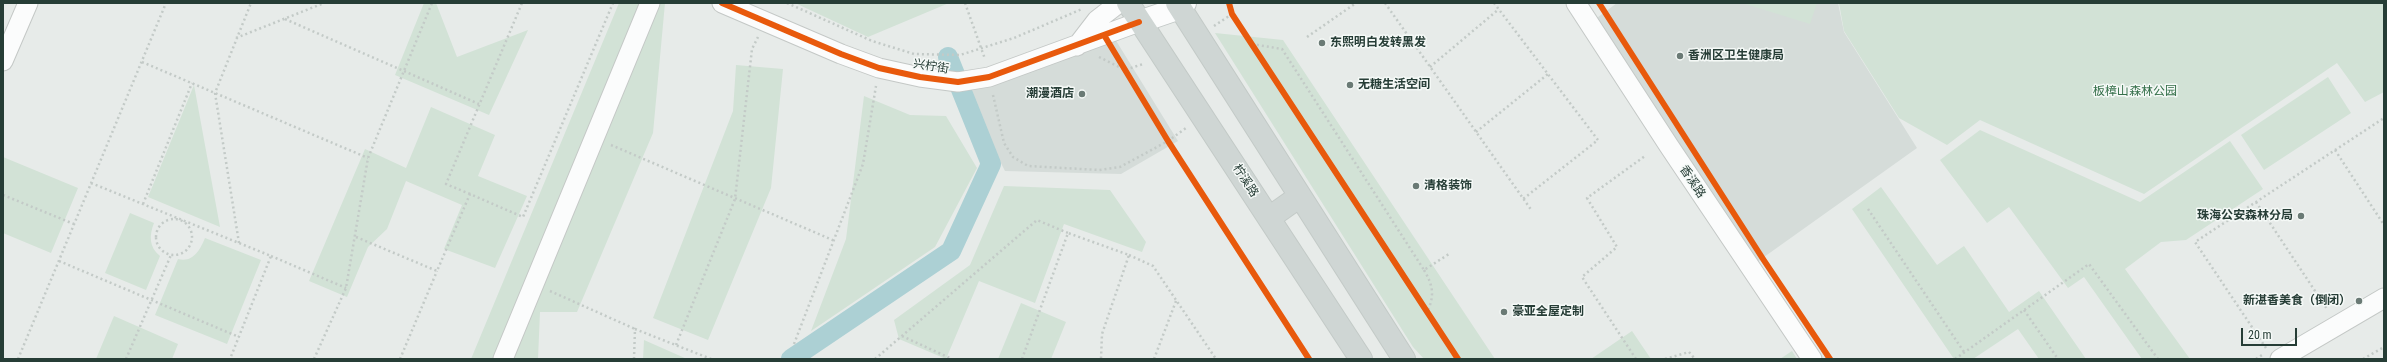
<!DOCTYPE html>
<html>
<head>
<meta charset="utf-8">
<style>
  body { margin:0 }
  #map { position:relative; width:2387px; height:362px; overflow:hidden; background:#e7ebe9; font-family:"Roboto Condensed",sans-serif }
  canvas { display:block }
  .frame { position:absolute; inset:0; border:4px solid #263d36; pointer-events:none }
  .scale { position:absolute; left:2241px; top:328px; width:56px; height:18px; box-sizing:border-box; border:2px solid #263d36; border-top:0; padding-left:5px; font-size:12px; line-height:14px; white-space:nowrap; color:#263d36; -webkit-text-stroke:3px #f5f9f7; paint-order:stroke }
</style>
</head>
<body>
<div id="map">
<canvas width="2387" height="362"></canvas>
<div class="frame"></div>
<div class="scale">20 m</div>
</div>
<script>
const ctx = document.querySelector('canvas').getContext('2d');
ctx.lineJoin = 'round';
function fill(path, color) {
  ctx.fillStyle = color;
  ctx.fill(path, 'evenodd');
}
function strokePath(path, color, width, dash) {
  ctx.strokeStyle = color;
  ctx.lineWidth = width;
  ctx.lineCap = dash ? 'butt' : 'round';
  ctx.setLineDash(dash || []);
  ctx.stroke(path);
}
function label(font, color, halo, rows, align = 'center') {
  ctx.font = font + ' "Roboto Condensed","Noto Sans SC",sans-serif';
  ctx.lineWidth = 3;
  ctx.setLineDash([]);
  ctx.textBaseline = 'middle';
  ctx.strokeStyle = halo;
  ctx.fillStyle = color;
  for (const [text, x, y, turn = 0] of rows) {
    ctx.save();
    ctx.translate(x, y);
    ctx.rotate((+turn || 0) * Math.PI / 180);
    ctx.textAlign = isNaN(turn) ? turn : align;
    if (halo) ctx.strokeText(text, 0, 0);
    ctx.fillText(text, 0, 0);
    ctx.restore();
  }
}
const built = new Path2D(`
  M1617 3H1838L1844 32 1917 148 1750 267 1590 23Z
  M1115 39 1178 141 1121 174 1005 171 968 98 975 85Z`);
const green = new Path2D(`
  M424 3H436L457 57 528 30 489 115 395 75Z
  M619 3H665L653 133 577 312H540L538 359H471Z
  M795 3H949L868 37Z
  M1742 3H1817L1810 24Z
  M1839 3H2384V92L2365 102 2337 63 2144 194 1980 120 1947 145 1899 118 1844 31Z
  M1215 33 1283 40 1495 359H1424L1413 347Z
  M736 65 783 69 771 188 708 340 653 318 733 111Z
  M2328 77 2351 113 2264 170 2241 135Z
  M194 85 220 227 148 197Z
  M864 96 910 115 946 116 977 168 935 247 811 331 846 239Z
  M431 107 495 135 478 176 527 196 495 268 444 249 462 205 406 181 387 229 368 247 347 297 309 281 365 149 406 168Z
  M1980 130 2140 202 2230 141 2263 189 2186 240 2161 242 2125 269 2190 359H2142L2084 277 2068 288 2009 207 1987 223 1940 160Z
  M3 157 78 188 51 253 3 233Z
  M1004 186 1110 190 1146 242 1142 252 1064 224 1035 303 979 281 946 359 899 339 894 320 970 265Z
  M1881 187 1937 265 1964 246 2009 312 2039 291 2086 359H2039L2018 329 1973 359H1954L1852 209Z
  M130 213 154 223C149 236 149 247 160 256L146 290 105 273Z
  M205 238 261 260 227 344 155 315 178 259C193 263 200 250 205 238Z
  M1021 303 1066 322 1051 359H998Z
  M114 316 178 344 172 359H96Z
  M1632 331 1651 359H1591Z
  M644 340 687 359H643Z
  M1792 351 1797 359H1780Z`);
const canal = new Path2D(`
  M791 359 951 251 991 164 948 57`);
const path = new Path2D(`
  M787 3 872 41 914 54 960 55 1014 38 1082 9
  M965 3 985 59
  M1385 3 1532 211
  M1494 3 1598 140 1523 199
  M285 19 479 104
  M1214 26 1232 14
  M1307 37 1356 3
  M236 38 324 3
  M1252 44 1282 49 1424 270 1449 254
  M1099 57 1125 70 1143 64
  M142 62 368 158
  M1430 67 1499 9
  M993 95 1004 143 1013 157 1028 166 1099 170 1120 167 1168 141 1186 128
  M1476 132 1548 74
  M611 145 835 241
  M2335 150 2384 225
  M91 183 271 256 230 359
  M470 194 446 184 522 3
  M3 195 74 224
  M2256 202 2327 309
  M143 204 192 83
  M1868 209 1964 352
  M156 237a18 18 0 1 1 36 0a18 18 0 1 1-36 0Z
  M356 237 437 271 470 194 523 217 613 3
  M239 243 215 93 251 3
  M1129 255 1153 266 1216 359
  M271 256 346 288
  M59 261 239 337
  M1424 270C1433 285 1435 296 1427 312
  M550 291 635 329
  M2024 310 2058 359
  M902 336 952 359
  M794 344 863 164 876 86
  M676 345 735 199 752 49 758 37
  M2266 348 2195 242 2384 118
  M18 359 166 3
  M126 359 171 255
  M314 359 346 288 368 158 432 3
  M400 359 437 271
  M634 359 635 329 711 359
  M875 359 1037 220 1068 233
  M1022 359 1068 233 1129 255 1102 334 1101 359
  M1154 359 1176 301
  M1636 359 1582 277 1617 247 1587 198 1645 156
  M1665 359 1689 352 1695 359
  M1955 359 2089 264 2158 359
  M2256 359 2262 355
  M2363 359 2384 347`);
const street = new Path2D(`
  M722 3 841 54 879 68 920 77 958 82 989 77 1139 22
  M1576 3 1669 146 1812 359
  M1077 46 1097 20 1119 3
  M3 61 28 3
  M503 359 650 3
  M2280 359 2384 298`);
const secondary = new Path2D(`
  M1139 22 1180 8 1185 3`);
const primary = new Path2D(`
  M1128 3 1361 359
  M1177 3 1404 359
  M1269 218 1300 196`);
const cycleway = new Path2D(`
  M722 3 841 54 879 68 920 77 958 82 989 77 1139 22
  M1229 3 1232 14 1458 359
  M1599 3 1763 259 1830 359
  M1104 35 1168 141 1309 359`);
const markers = [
  [1322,43,4,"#6a7a75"],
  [1680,56,4,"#6a7a75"],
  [1350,85,4,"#6a7a75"],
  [1082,94,4,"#6a7a75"],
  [1416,186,4,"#6a7a75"],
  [2301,216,4,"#6a7a75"],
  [2359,301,4,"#6a7a75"],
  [1504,312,4,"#6a7a75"]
];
const poiNames = [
  ["东熙明白发转黑发",1330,43],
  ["香洲区卫生健康局",1688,56],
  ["无糖生活空间",1358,85],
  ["潮漫酒店",1074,94,"right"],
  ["清格装饰",1424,186],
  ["珠海公安森林分局",2293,216,"right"],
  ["新湛香美食（倒闭）",2351,301,"right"],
  ["豪亚全屋定制",1512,312]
];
const streetNames = [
  ["兴柠街",931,67,9],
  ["柠溪路",1245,181,57],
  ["香溪路",1692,182,56]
];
const parkNames = [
  ["板樟山森林公园",2135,92]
];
fill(built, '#d5dcd9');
fill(green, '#d2e2d6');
strokePath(canal, '#acd0d4', 20);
strokePath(street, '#c4c8c6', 21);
strokePath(secondary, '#c2c8c6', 24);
strokePath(primary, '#c3cac7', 24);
strokePath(path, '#c3cac7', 2.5, [2, 3]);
strokePath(street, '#fbfcfc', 19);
strokePath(secondary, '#fbfcfc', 22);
strokePath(primary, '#cfd6d4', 22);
strokePath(cycleway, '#e8590c', 6);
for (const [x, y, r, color] of markers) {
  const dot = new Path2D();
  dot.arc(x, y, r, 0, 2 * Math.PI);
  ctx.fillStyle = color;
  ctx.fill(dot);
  strokePath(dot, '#f5f9f7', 1.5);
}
label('bold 12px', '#263d36', '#f5f9f7', poiNames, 'left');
label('12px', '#263d36', '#f5f9f7', streetNames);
label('12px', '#346f49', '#f5f9f7', parkNames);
</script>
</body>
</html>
